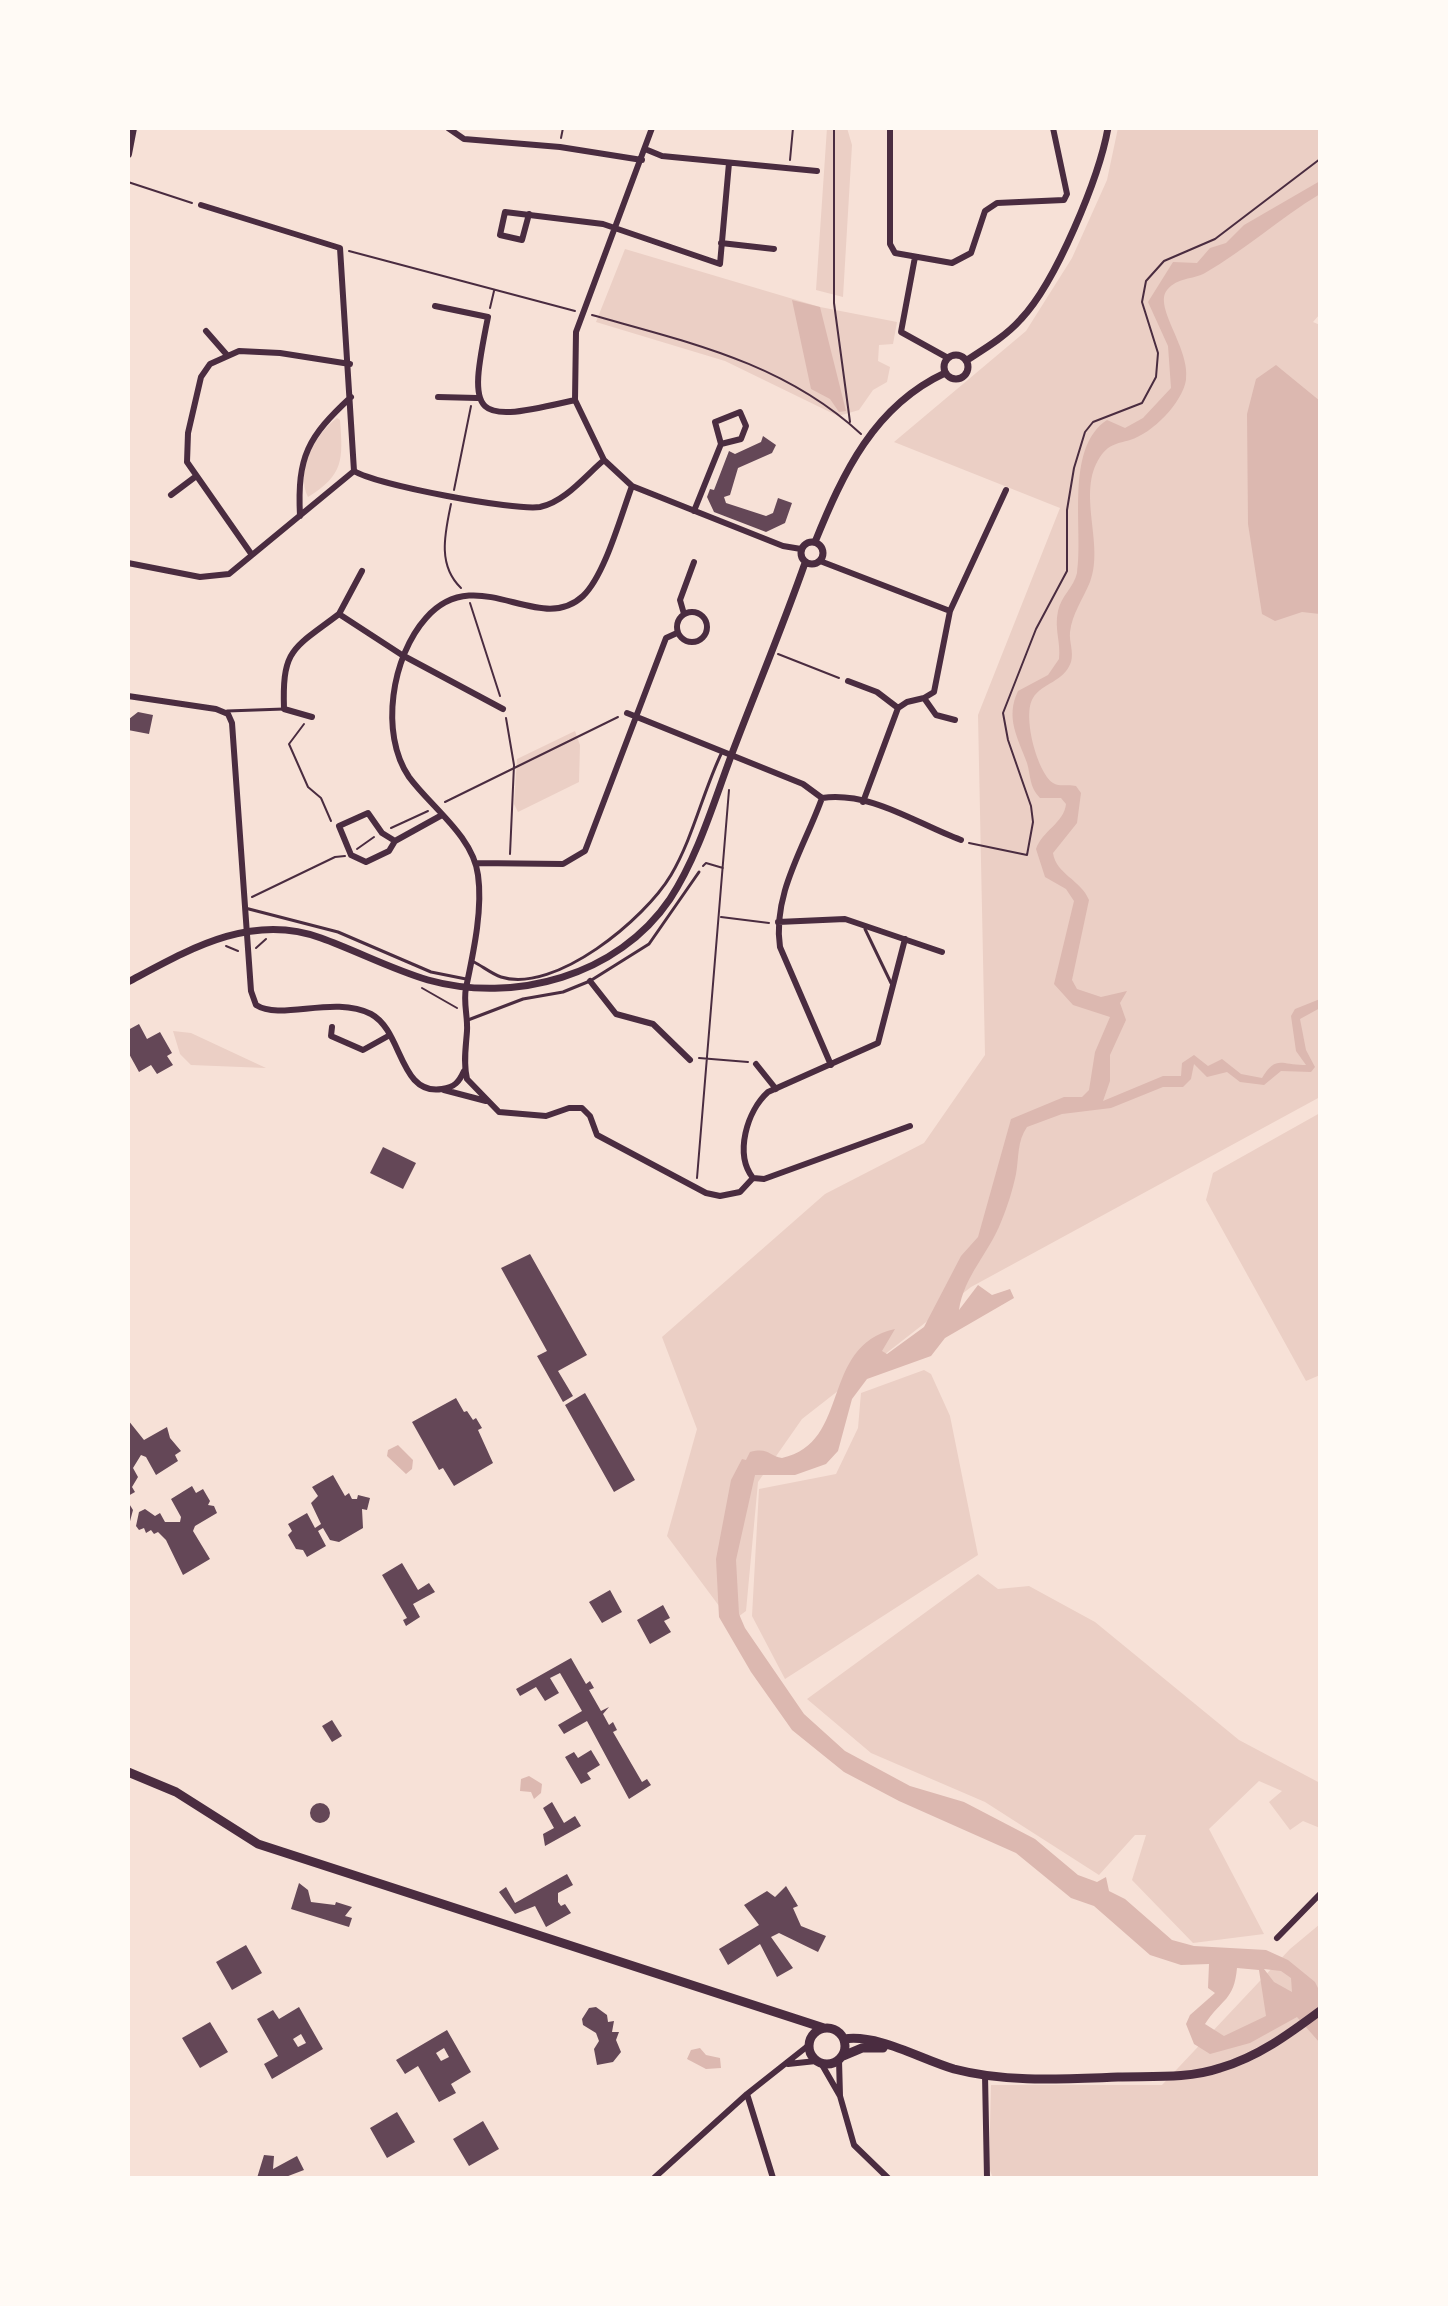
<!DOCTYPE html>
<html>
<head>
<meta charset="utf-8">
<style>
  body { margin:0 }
  #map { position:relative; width:1448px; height:2306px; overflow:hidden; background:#f7e1d7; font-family:Jost,sans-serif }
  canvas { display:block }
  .frame { position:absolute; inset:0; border:130px solid #fffaf5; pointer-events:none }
</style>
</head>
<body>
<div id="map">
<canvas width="1448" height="2306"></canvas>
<div class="frame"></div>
</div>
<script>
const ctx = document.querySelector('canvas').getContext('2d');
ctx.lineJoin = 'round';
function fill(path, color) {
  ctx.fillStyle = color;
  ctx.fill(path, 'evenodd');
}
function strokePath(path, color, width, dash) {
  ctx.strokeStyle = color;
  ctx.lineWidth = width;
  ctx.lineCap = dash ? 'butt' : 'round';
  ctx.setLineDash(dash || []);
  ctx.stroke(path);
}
const green = new Path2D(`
  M827 128H847L852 145 843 297 816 290Z
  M1118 128H1320V314L1313 322 1320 325V1097L971 1287 802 1419 758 1482 746 1611 731 1622 667 1536 697 1429 662 1337 825 1194 924 1143 985 1055 978 715 1060 508 894 442 1026 331 1072 258 1107 180Z
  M625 249 820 307 897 322 893 344 879 345 878 361 890 367 887 382 873 390 859 410 838 416 725 361 596 322Z
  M337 418 340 420C343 459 344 475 308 497 295 471 315 434 337 418Z
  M575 731 580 745 579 782 518 812 514 804 517 759Z
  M173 1031 191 1033 266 1068 191 1065 180 1054Z
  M1320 1113V1375L1306 1381 1206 1200 1213 1173Z
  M924 1370 931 1374 950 1416 978 1555 785 1679 752 1616 759 1489 836 1474 858 1428 861 1393Z
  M978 1574 998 1589 1029 1586 1095 1622 1239 1740 1320 1783V1828L1303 1821 1290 1830 1269 1802 1282 1791 1259 1781 1209 1829 1264 1934 1193 1943 1132 1880 1146 1835H1135L1099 1875 985 1802 871 1753 807 1699Z
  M1320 1924V2178H993L989 2168 991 2085H1162L1290 1949Z`);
const water = new Path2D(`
  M1320 181V194C1280 218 1245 250 1205 273 1192 280 1178 277 1167 290 1153 307 1191 349 1186 380 1182 403 1153 433 1130 440 1116 444 1109 444 1100 457 1076 493 1105 544 1090 582 1083 599 1072 614 1070 632 1069 642 1074 652 1071 662 1064 682 1042 683 1033 698 1022 715 1037 772 1053 783 1059 787 1069 784 1076 786L1081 793 1077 823 1053 853C1056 874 1081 880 1089 900L1072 980 1077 989 1101 997 1127 991 1120 1003 1126 1020 1110 1055V1081L1103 1101 1163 1076H1181L1182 1063 1194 1055 1208 1066 1222 1059 1241 1074 1262 1078C1277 1054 1281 1066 1306 1065L1296 1051 1291 1016 1295 1009 1320 999V1008L1300 1019 1306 1050 1315 1067 1311 1072 1281 1071 1264 1085 1240 1082 1227 1072 1207 1077 1194 1064 1191 1079 1183 1087H1163L1111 1108 1062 1114 1027 1127C1017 1141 1019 1158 1016 1174 1013 1189 1007 1208 1001 1222 989 1253 964 1276 959 1310L978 1285 992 1295 1010 1289 1014 1298 945 1338 931 1356 867 1379 852 1399 838 1451 826 1464 795 1475H755L736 1560 739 1614 745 1628 804 1714 845 1751 910 1786 964 1802 1035 1839 1078 1875 1097 1882 1106 1877 1109 1891 1125 1899 1172 1940 1194 1946 1266 1950 1288 1960 1315 1982 1320 1992V2043L1297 2017 1250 2043 1210 2054 1194 2044 1186 2024 1190 2015 1215 1993 1208 1988 1209 1964 1181 1965 1150 1955 1094 1906 1071 1898 1016 1853 899 1801 844 1772 792 1730 751 1672 719 1617 716 1559 731 1480 742 1459 746 1460 750 1452C769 1447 769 1456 782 1458 852 1443 819 1346 895 1329L882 1351 887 1354 924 1327 961 1256 978 1237 1011 1119 1064 1097H1082L1089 1090 1095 1052 1110 1017 1073 1005 1054 984 1074 901 1066 889 1045 877 1036 849C1042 831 1064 823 1066 804L1061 798H1040C1029 787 1031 776 1027 763 1018 738 1005 718 1018 691L1048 675 1059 659C1061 642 1054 629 1058 611 1061 596 1074 587 1077 573 1084 531 1064 448 1107 420L1125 428 1143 418 1171 388 1168 346 1148 302 1173 262 1197 263 1210 248 1226 243 1244 225ZM1237 1968 1259 1970 1266 2016 1224 2036 1205 2024C1222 1998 1234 2001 1237 1968ZM1264 1969 1281 1971 1291 1978 1292 1992 1274 1982Z
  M792 300 820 307 846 411 839 412 830 399 811 389Z
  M1276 365 1320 401V614L1302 612 1275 621 1262 614 1248 524 1247 414 1256 379Z
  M398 1445 413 1460 412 1469 406 1474 387 1456 388 1450Z
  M529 1776 542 1784 541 1793 534 1799 531 1792 520 1791 521 1779Z
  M700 2048 706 2055 720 2058 721 2068 706 2069 687 2059 691 2050Z`);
const building = new Path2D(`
  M763 436 776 445 772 453 738 468 730 495 724 497 726 503 766 516 773 513 778 498 792 503 785 523 766 532 714 512 707 497 710 489 714 490 729 451 735 454 761 442Z
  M138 712 153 715 149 734 128 730 129 719Z
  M139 1024 147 1039 160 1032 172 1053 167 1056 173 1065 157 1074 151 1065 139 1072 128 1052V1030Z
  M383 1147 416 1163 403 1189 370 1173Z
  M530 1254 587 1355 558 1371 573 1396 563 1402 537 1356 547 1351 501 1268Z
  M585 1393 635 1480 614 1492 565 1405Z
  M456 1398 464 1412 467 1411 473 1420 476 1418 482 1428 478 1430 493 1463 454 1486 443 1468 439 1470 412 1422Z
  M128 1420 144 1440 167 1427 170 1438 181 1451 175 1455 178 1461 156 1475 146 1457 141 1455 133 1468 138 1477 132 1487 135 1492 128 1496Z
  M333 1475 345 1496 349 1493 352 1499H357L358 1495 370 1498 367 1510 362 1509 363 1528 339 1542 330 1540 323 1528 318 1531 326 1546 307 1557 303 1550 296 1549 288 1535 292 1531 288 1524 307 1513 315 1528 321 1524 311 1503 318 1496 312 1487Z
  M192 1486 196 1493 203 1489 210 1501 208 1505 214 1506 217 1513 195 1526 193 1531 210 1559 183 1575 166 1540 158 1532 154 1534 151 1530 146 1533 144 1528 139 1530 136 1526 139 1512 145 1509 155 1516 160 1513 165 1522H180L181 1517 171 1499Z
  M128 1502 133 1510 129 1525H128Z
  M402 1563 418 1590 429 1583 435 1592 413 1604 420 1617 406 1626 403 1620 407 1618 382 1575Z
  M610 1590 622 1612 602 1623 589 1602Z
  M663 1605 670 1618 664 1621 671 1632 650 1644 637 1620Z
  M571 1658 586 1684 590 1681 594 1688 589 1690 601 1711 609 1707 603 1714 609 1725 613 1722 617 1730 613 1732 642 1782 647 1779 651 1785 629 1799 587 1721 564 1734 558 1725 582 1711 560 1673 550 1678 559 1693 545 1701 536 1687 520 1696 516 1689Z
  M332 1720 342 1736 332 1742 322 1726Z
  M591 1750 600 1765 587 1773 591 1779 581 1784 565 1757 574 1752 578 1758Z
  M552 1802 564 1823 575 1816 581 1826 545 1846 543 1834 554 1828 543 1808Z
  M310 1813a10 10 0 1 1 20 0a10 10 0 1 1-20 0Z
  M567 1874 573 1885 558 1893V1902L561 1906 565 1904 571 1913 546 1927 535 1906 515 1914 499 1892 506 1887 515 1903Z
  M299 1883 308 1890 311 1902 335 1905 336 1902 352 1907 345 1916 352 1918 349 1927 291 1909Z
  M786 1886 798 1906 793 1908 801 1926 826 1936 818 1952 779 1933 771 1937 793 1968 777 1977 760 1944 728 1965 719 1949 759 1925 744 1905 767 1891 775 1897Z
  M246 1945 262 1973 232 1990 216 1962Z
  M299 2007 323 2049 272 2079 264 2064 278 2056 257 2019 273 2010 279 2019ZM301 2034 306 2043 298 2047 293 2039Z
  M596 2007 607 2015 608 2022 614 2021 612 2032H619L616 2040 621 2052 613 2062 597 2065 594 2049 599 2041 596 2033 583 2025 582 2019 589 2008Z
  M210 2022 228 2052 200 2068 182 2038Z
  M447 2030 471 2072 451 2084 456 2093 439 2102 418 2066 405 2074 396 2060ZM444 2048 449 2057 441 2061 436 2053Z
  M397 2112 415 2142 387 2158 370 2128Z
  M483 2121 499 2149 469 2166 453 2139Z
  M264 2155 274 2156 273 2169 297 2156 304 2170 283 2178H257Z`);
const path = new Path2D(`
  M834 128V303L850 422
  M561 138 563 128
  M790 160 793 128
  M128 182 192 203
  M349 251 575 311
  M490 308 494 291
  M592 315C691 343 784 363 861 434
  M454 490 471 406
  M451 504C445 533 437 565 461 588
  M470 603 500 696
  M778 654 839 678
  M506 718 514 765 510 854
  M304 724 289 744 308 787 321 798 331 821
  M445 802 618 717
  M391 828 428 811
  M969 843 1027 855 1033 822 1031 806 1008 740 1003 713 1036 629 1067 571V510L1074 468 1085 432 1093 422 1142 403 1156 377 1158 353 1142 302 1146 281 1164 261 1215 239 1320 159
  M357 849 374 837
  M703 866 706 863 723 868
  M252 897 335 857 345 856
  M721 917 769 923
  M226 946 238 951
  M256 948 266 939
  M422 988 457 1008
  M699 1058 748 1062
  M697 1178 729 790`);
const service = new Path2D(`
  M227 711 284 709
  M245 908 338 932 431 972 466 979
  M865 929 891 983
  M474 962C482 966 492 974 501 977 555 994 645 919 671 875 693 838 703 791 722 752
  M468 1020 523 999 563 992 590 981 649 944 699 872`);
const minor = new Path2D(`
  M448 128 464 139 560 147 642 160
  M652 128 576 332 575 400 604 460 632 486 783 546 801 549
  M890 128V244L895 253 952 263 971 253 985 211 997 203 1064 200 1067 194 1053 128
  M645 149 662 156 817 171
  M529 214 522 240 500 235 505 212 603 224 720 264 729 163
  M721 243 774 249
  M915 257 901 332 948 358
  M435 306 488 317C467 420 472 424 575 400
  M206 331 227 355
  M438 397 477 398
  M354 471C377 485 514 511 540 507 565 502 586 475 604 460
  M632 486C621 515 605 575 583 596 539 637 477 560 426 618 392 656 379 733 409 777 431 807 473 836 478 875 483 910 473 954 466 988 463 1002 468 1017 467 1031 466 1046 463 1063 467 1079L499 1112 546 1116 569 1108H582L590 1116 597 1135 706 1193 720 1196 740 1192 753 1178
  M171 495 195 477
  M694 511 721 444 741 439 746 426 740 412 715 422 721 444
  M300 516C297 456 308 437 351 397
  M252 555 187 462 188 433 201 377 210 364 239 351 280 353 350 364
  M820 561 950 611 934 692 924 698
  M128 563 200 577 229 574 354 471 340 248 201 205
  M950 611 1006 490
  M677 627a15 15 0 1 1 30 0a15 15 0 1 1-30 0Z
  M339 614 362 571
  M684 614 680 600 694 562
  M848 681 877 692 898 708 907 702 924 698 936 715 955 720
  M128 696 216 709 228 714 232 723 251 991 256 1005C281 1021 334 995 371 1014 403 1031 399 1096 442 1089 455 1087 459 1082 464 1071
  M627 713 803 784 822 798
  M312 717 284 709C282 648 293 649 339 614L402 655 503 709
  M822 798C805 846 772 894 780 947L831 1065
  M822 798C871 791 917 824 961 840
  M863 802 898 708
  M395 841 382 833 368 813 339 826 351 855 366 862 389 851 395 841 442 815
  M476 863 563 864 585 851 666 638 677 633
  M778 922 845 919 942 952
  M590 981 616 1014 653 1024 690 1060
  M332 1027 331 1036 363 1050 390 1035
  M756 1064 776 1089
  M444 1090 486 1101
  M753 1178C734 1154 747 1111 768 1092L878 1043 905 939
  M753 1178 764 1179 910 1126
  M1277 1938 1320 1894
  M821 2063 840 2096 839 2060
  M788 2064 816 2061
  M985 2075 987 2178
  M747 2094 773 2178
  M840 2096 854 2145 888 2178
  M654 2178 747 2094 809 2045`);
const tertiary = new Path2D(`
  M944 367a12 12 0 1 1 24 0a12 12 0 1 1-24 0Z
  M967 360C986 348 1006 336 1021 319 1056 282 1099 178 1108 128
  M801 553a11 11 0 1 1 22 0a11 11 0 1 1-22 0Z
  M815 542C843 473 874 406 945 373
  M128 982C188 950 251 912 321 938 357 951 391 969 428 980 514 1004 618 976 670 899 700 853 716 794 736 743 759 683 784 623 805 563`);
const secondary = new Path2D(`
  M128 154 133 128`);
const primary = new Path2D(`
  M128 1772 176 1792 258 1844 824 2028
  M809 2046a18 18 0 1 1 36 0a18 18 0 1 1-36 0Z
  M844 2039C879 2034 920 2059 954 2069 1007 2083 1063 2079 1118 2077 1151 2076 1188 2079 1220 2068 1258 2057 1289 2034 1320 2011
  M843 2056 862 2048H883`);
fill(green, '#ebcfc5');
fill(water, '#dcb8b0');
fill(building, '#644757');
strokePath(path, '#4a2c40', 2);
strokePath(service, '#4a2c40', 3);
strokePath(minor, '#4a2c40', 6);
strokePath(tertiary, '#4a2c40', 7);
strokePath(secondary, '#4a2c40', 8);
strokePath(primary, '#4a2c40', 9);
</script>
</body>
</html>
